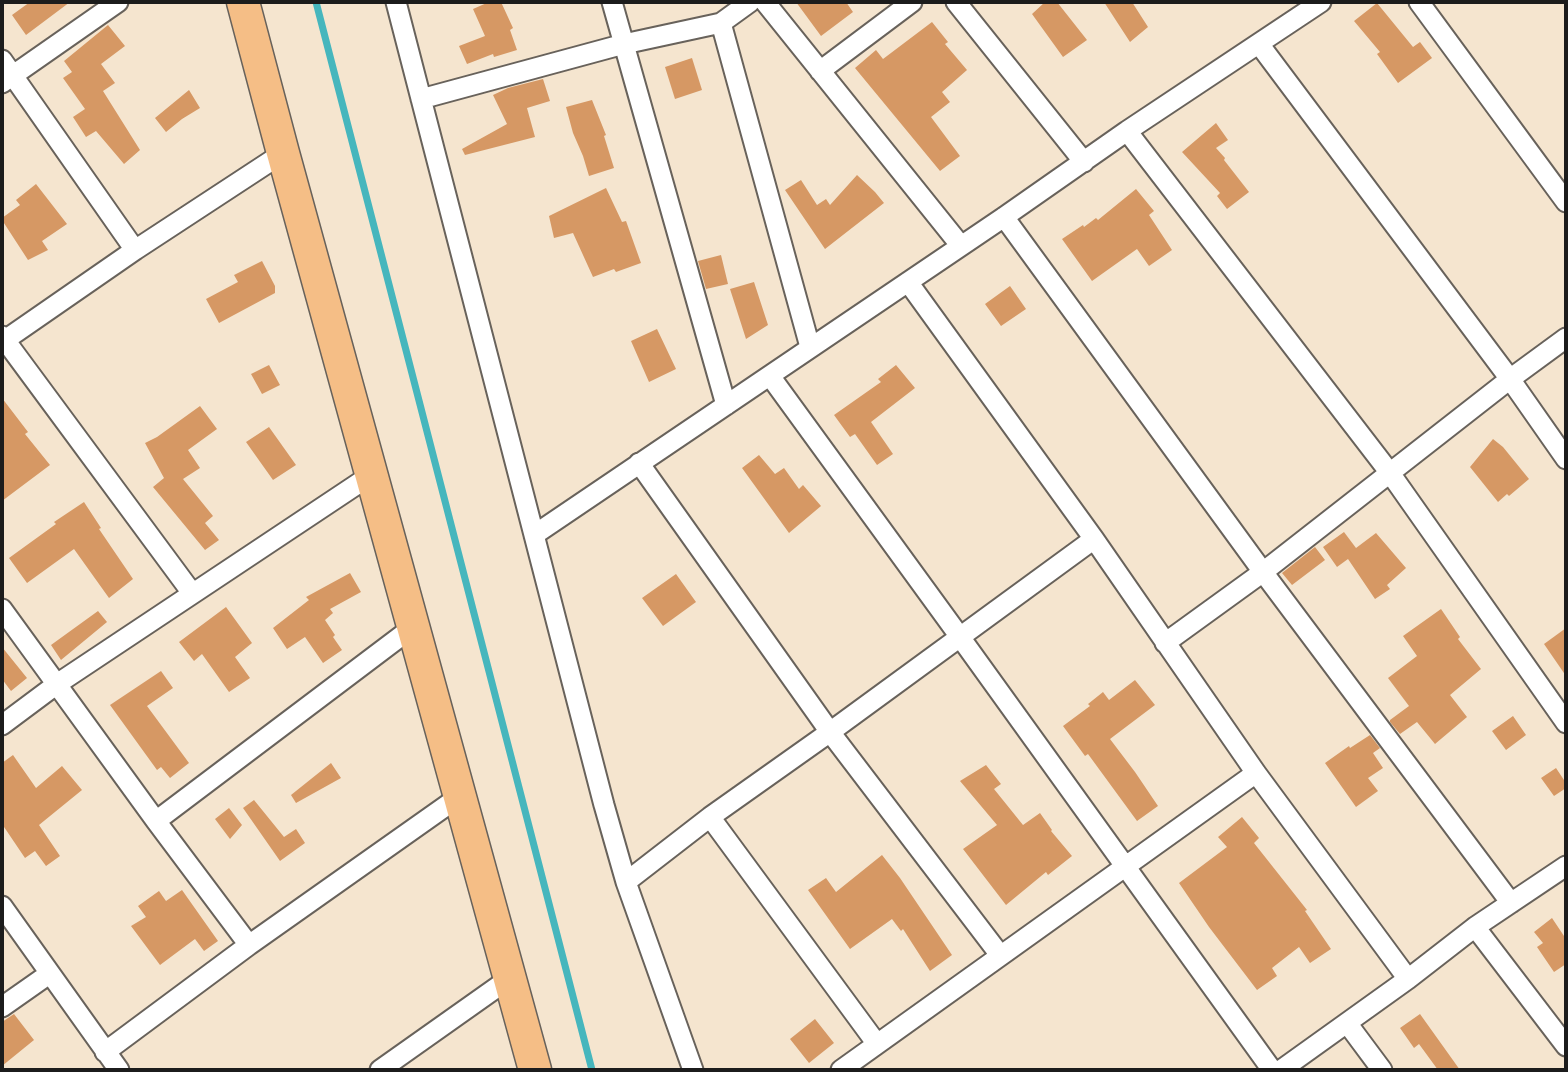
<!DOCTYPE html>
<html>
<head>
<meta charset="utf-8">
<style>
  body { margin:0 }
  #map { position:relative; width:1568px; height:1072px; overflow:hidden; background:#f5e5cf; font-family:"Sorts Mill Goudy",serif }
  canvas { display:block }
  .frame { position:absolute; inset:0; border:4px solid #1c1c1c; pointer-events:none }
</style>
</head>
<body>
<div id="map">
<canvas width="1568" height="1072"></canvas>
<div class="frame"></div>
</div>
<script>
const ctx = document.querySelector('canvas').getContext('2d');
ctx.lineJoin = 'round';
function strokePath(path, color, width, dash) {
  ctx.strokeStyle = color;
  ctx.lineWidth = width;
  ctx.lineCap = dash ? 'butt' : 'round';
  ctx.setLineDash(dash || []);
  ctx.stroke(path);
}
function fill(path, color) {
  ctx.fillStyle = color;
  ctx.fill(path, 'evenodd');
}
const stream = new Path2D(`
  M316 2 592 1070`);
const building = new Path2D(`
  M30 2H70L26 35 12 15Z
  M489 2H501L513 28 510 30 517 50 494 57 493 54 467 64 459 46 485 36 473 9Z
  M796 2H846L853 12 821 36Z
  M1045 2H1057L1087 40 1063 57 1032 14Z
  M1104 2H1132L1148 27 1130 42Z
  M1377 3 1413 47 1420 42 1432 58 1398 83 1377 54 1380 52 1354 21Z
  M932 22 948 42 945 44 967 70 942 92 950 102 931 117 960 156 940 171 855 68 876 50 883 59Z
  M108 25 125 46 101 64 115 83 103 91 140 150 124 164 96 131 86 137 73 117 85 109 63 78 72 72 64 61Z
  M692 58 702 90 675 99 665 67Z
  M543 79 550 101 527 108 535 137 465 155 462 149 507 124 493 95 508 88Z
  M189 90 200 108 182 119 166 132 155 118Z
  M592 100 606 135 604 136 614 168 589 176 583 156 573 133 566 107Z
  M1216 123 1228 140 1216 148 1225 158 1224 160 1249 192 1227 209 1217 196 1220 193 1182 152Z
  M857 175 875 192 884 203 825 249 785 190 801 180 817 205 826 199 830 205Z
  M36 184 67 224 42 241 48 250 28 260 2 220V218L20 205 16 200Z
  M606 188 622 222 626 221 641 263 616 272 614 269 593 277 573 233 554 238 549 216Z
  M1136 189 1154 211 1149 215 1172 250 1149 266 1137 249 1092 281 1062 239 1083 225 1084 227 1096 218 1098 220Z
  M721 255 728 284 706 289 698 261Z
  M262 261 275 286V293L219 323 206 299 238 282 234 275Z
  M754 282 768 325 746 339 730 289Z
  M1010 286 1026 309 1001 326 985 304Z
  M657 329 676 369 649 382 631 341Z
  M269 365 280 385 262 394 251 374Z
  M896 365 915 388 871 422 893 454 877 465 855 434 850 437 834 415 881 382 878 379Z
  M2 398 28 432 25 434 50 465 2 501Z
  M200 406 217 429 188 450 200 468 183 479 213 516 205 523 219 540 205 550 153 487 164 478 145 443 157 437Z
  M269 427 296 465 273 480 246 442Z
  M1493 439 1503 447 1529 479 1509 496 1507 494 1498 502 1470 467Z
  M759 455 775 474 784 468 799 489 803 485 821 506 789 533 742 468Z
  M84 502 101 528 99 529 133 579 109 598 74 549 27 583 9 558 56 524 54 522Z
  M1344 532 1356 548 1376 533 1406 568 1387 585 1390 589 1375 599 1348 559 1337 567 1323 547Z
  M1315 547 1325 560 1292 585 1282 573Z
  M350 573 361 592 330 609 333 613 325 620 335 635 333 637 342 650 323 663 305 637 287 649 273 628 309 600 306 597Z
  M676 574 696 602 663 626 642 598Z
  M226 607 252 643 235 657 250 678 229 692 202 654 194 661 179 642Z
  M1441 609 1460 637 1458 639 1481 669 1450 695 1467 717 1435 744 1417 722 1400 734 1390 722V720L1409 706 1388 678 1417 656 1403 636Z
  M98 611 107 622 61 660 51 645Z
  M1566 628V676L1544 644Z
  M2 647 27 678 11 691 2 679Z
  M161 671 173 688 147 706 189 763 170 778 161 767 157 770 110 705Z
  M1135 680 1155 705 1110 739 1135 772 1158 806 1137 821 1088 754 1085 756 1063 726 1090 706 1088 704 1103 692 1109 700Z
  M1513 716 1526 735 1506 750 1492 731Z
  M1370 735 1380 748 1373 753 1383 768 1368 778 1378 791 1356 807 1325 763 1349 746 1350 748Z
  M13 755 36 788 62 766 82 790 39 825 60 856 46 866 35 851 25 858 2 824V763Z
  M331 763 341 778 296 803 291 795Z
  M986 765 1001 784 994 789 1023 825 1040 813 1052 830 1051 831 1072 856 1048 875 1046 872 1006 905 963 849 997 825 960 781Z
  M1556 768 1566 783V788L1554 796 1541 778Z
  M254 800 284 837 296 829 305 843 280 861 243 808Z
  M229 808 242 825 230 839 215 819Z
  M1242 817 1259 838 1254 843 1307 910 1305 911 1331 949 1310 963 1299 947 1272 968 1277 976 1257 990 1209 927 1179 883 1227 847 1218 837Z
  M882 855 900 878 952 955 930 971 903 929 901 931 892 919 850 949 808 890 826 878 836 892Z
  M182 890 218 941 204 951 195 939 160 965 131 926 146 917 138 906 159 891 166 901Z
  M1552 918 1566 939V964L1554 972 1537 947 1543 943 1534 932Z
  M14 1014 34 1040 2 1066V1022Z
  M1420 1014 1460 1070H1438L1419 1044 1414 1048 1400 1028Z
  M815 1019 834 1043 809 1063 790 1039Z`);
const street = new Path2D(`
  M396 2 604 805 626 882 693 1070
  M612 2 726 405
  M765 2 961 246
  M956 2 1084 162
  M1419 2 1566 202
  M721 23 810 347
  M1259 44 1510 379 1566 459
  M2 60 135 250
  M820 71 912 2
  M2 83 118 2
  M421 99 624 44 721 23 750 2
  M1127 131 1390 473 1566 723
  M1004 217 1263 572 1511 903
  M908 282 1094 539 1256 773 1408 979
  M2 336 192 593
  M5 340 135 250 283 153
  M770 376 960 637 1272 1070
  M639 463 830 732 1000 955
  M534 535 1004 217 1127 131 1321 2
  M2 609 156 821 249 945
  M1165 643 1263 572 1510 379 1566 338
  M2 725 57 684 371 475
  M710 817 877 1044
  M156 821 413 627
  M626 882 710 817 830 732 1094 539
  M2 906 119 1070
  M1475 927 1566 1046
  M2 1007 49 974
  M1347 1023 1382 1070
  M105 1052 249 945 460 796
  M380 1070 510 978
  M841 1070 1256 773
  M1281 1070 1408 979 1475 927 1566 866`);
const primary = new Path2D(`
  M243 2 283 153 535 1070`);
strokePath(stream, '#46b6bd', 7);
fill(building, '#d69864');
strokePath(street, '#68625b', 23);
strokePath(primary, '#68625b', 35);
strokePath(street, '#fff', 19);
strokePath(primary, '#f5be86', 32);
</script>
</body>
</html>
